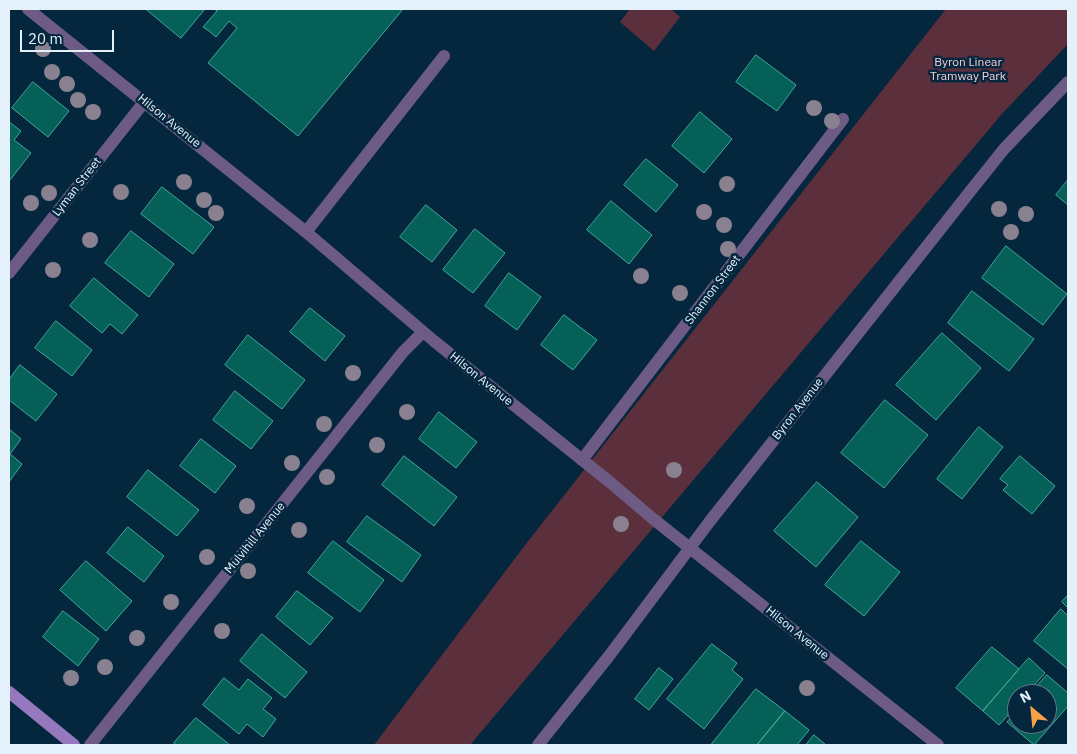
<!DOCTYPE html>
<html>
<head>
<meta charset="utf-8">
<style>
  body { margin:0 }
  #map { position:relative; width:1077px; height:754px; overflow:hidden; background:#05273e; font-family:"IBM Plex Sans",sans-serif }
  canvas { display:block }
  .frame { position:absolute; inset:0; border:10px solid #e4f0fa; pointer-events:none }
  .north { position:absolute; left:1007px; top:684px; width:50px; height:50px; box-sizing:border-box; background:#05273e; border:1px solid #5e7789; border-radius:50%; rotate:332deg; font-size:14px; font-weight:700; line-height:20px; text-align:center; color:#e4f0fa }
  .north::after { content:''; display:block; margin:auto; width:18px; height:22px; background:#f7a149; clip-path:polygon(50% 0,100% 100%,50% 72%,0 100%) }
  .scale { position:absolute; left:20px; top:30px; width:94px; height:22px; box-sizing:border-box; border:2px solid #e4f0fa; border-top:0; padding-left:6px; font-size:15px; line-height:18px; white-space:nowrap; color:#e4f0fa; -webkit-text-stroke:4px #05273e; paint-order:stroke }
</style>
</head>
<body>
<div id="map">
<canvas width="1077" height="754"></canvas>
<div class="frame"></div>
<div class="north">N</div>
<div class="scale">20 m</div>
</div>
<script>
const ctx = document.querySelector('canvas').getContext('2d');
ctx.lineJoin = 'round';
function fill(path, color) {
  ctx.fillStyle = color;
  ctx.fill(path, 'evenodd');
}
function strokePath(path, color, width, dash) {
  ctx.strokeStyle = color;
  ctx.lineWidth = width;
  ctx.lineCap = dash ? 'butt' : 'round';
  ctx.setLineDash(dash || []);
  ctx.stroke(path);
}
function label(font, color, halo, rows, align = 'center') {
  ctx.font = font + ' "IBM Plex Sans",sans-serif';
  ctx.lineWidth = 5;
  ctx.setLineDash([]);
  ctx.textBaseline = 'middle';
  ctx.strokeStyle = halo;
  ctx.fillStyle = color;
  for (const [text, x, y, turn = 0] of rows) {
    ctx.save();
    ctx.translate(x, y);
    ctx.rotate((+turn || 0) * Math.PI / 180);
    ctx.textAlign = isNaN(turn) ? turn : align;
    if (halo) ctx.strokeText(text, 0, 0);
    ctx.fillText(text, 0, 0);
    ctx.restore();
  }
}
const green = new Path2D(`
  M630 9H671L680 17 654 51 620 22Z
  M946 9H1068V44L1001 115 470 745H374L529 540Z`);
const building = new Path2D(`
  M146 9H205L181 38Z
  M214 9H403L298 136 208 63 237 28 229 21 216 37 209 31 203 27 217 11Z
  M756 55 796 85 777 111 736 82Z
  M33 82 69 111 48 137 12 108Z
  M700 112 732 139 704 173 672 146Z
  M9 122 21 131 14 140 31 153 10 180 9 179Z
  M646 159 678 185 656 212 624 185Z
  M1068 180V205L1056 195Z
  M162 187 214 227 193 254 141 214Z
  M611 201 652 235 629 264 587 230Z
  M426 205 457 230 432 262 400 237Z
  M475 229 505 253 473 293 443 270Z
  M131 231 174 264 149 297 105 263Z
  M1006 246 1067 294 1043 325 982 278Z
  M509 273 541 297 517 330 485 306Z
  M94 278 138 315 122 334 110 324 102 333 70 306Z
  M972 291 1034 339 1009 371 948 323Z
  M310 308 345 336 325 361 290 332Z
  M564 315 597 340 573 370 541 345Z
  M56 321 92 350 72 376 35 348Z
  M942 333 981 368 936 420 896 385Z
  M248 335 305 380 282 409 225 365Z
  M20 365 57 394 36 421 9 400V380Z
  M235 391 273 421 251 449 213 420Z
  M885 400 928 435 884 488 841 453Z
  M439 412 477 442 456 468 419 439Z
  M979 427 1003 447 962 499 937 479Z
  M9 429 21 439 10 454 22 464 9 482Z
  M201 439 236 466 215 493 180 466Z
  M404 456 457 497 434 526 382 485Z
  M1020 456 1055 486 1032 514 1003 490 1008 485 1000 479Z
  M148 470 199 510 177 536 127 497Z
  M817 482 858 517 816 567 774 531Z
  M367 516 421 555 402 582 347 542Z
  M128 527 164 556 144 582 107 553Z
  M333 541 384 580 360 612 308 573Z
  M861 541 900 572 864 616 825 585Z
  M86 561 132 601 106 631 60 590Z
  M297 591 333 618 310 645 276 617Z
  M1068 595V608L1062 602Z
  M1061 609 1068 616V669L1034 641Z
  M63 611 99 639 78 666 43 637Z
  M262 634 307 672 285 698 240 661Z
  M712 644 737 663 732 670 743 679 704 729 667 699Z
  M992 647 1019 669 983 711 956 688Z
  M1029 658 1045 673 1026 694H1017V705L999 725 983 711Z
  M659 668 673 679 649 710 635 699Z
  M1047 675 1068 693V706L1034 745 1007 722 1017 710V724H1047V694H1030Z
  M224 678 239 690 248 679 272 698 263 709 276 719 263 737 247 724 239 734 203 705Z
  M756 689 785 711 757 745H711Z
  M785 711 809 730 797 745H757Z
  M196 718 230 745H177L174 743Z
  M814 735 826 745H806Z`);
const service = new Path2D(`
  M306 232 444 56
  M582 460 843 119`);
const minor = new Path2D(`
  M28 9 306 232 434 341 611 483 652 518 938 745
  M9 273 145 101
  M90 745 403 352 423 332`);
const tertiary = new Path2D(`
  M538 745 609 656 710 521 972 189 1004 149 1068 82`);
const secondary = new Path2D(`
  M9 692 74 745`);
const trees = [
  [43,49],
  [52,72],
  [67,84],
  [78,100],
  [814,108],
  [93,112],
  [832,121],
  [184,182],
  [727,184],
  [121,192],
  [49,193],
  [204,200],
  [31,203],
  [999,209],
  [704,212],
  [216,213],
  [1026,214],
  [724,225],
  [1011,232],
  [90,240],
  [728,249],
  [53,270],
  [641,276],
  [680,293],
  [353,373],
  [407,412],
  [324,424],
  [377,445],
  [292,463],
  [674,470],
  [327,477],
  [247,506],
  [621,524],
  [299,530],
  [207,557],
  [248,571],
  [171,602],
  [222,631],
  [137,638],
  [105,667],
  [71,678],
  [807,688]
];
const parkNames = [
  ["Byron Linear",968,63],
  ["Tramway Park",968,77]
];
const streetNames = [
  ["Hilson Avenue",169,121,39],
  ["Lyman Street",77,187,-52],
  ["Shannon Street",713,290,-53],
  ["Hilson Avenue",481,379,39],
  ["Byron Avenue",798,409,-52],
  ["Mulvihill Avenue",255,538,-51],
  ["Hilson Avenue",797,633,39]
];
fill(green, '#5c2f3c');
fill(building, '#056158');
strokePath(building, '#41a89a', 1);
strokePath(service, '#6d5b86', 12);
strokePath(minor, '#6d5b86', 12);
strokePath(tertiary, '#6d5b86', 12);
strokePath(secondary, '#9678be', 12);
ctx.fillStyle = '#8a8190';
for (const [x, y] of trees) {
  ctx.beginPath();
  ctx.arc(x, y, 8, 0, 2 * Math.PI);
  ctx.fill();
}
label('12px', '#f6cbd4', '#05273e', parkNames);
label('12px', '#e4f0fa', '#05273e', streetNames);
</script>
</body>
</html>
